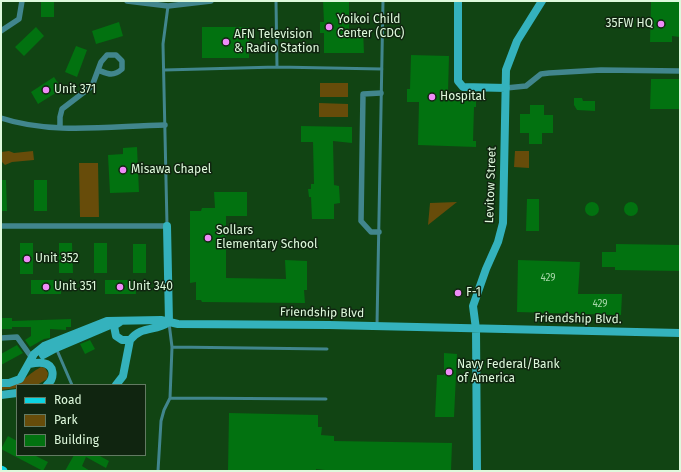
<!DOCTYPE html>
<html>
<head>
<meta charset="utf-8">
<style>
  body { margin:0 }
  #map { position:relative; width:681px; height:472px; overflow:hidden; background:#114413; font-family:"Fira Sans",sans-serif }
  canvas { display:block }
  .frame { position:absolute; inset:0; border:2px solid #def9dc; pointer-events:none }
  .legend { position:absolute; left:16px; top:384px; width:130px; height:72px; box-sizing:border-box; background:#102510; border:1px solid #627a62; margin:0; padding:5px 7px; list-style:none; font-size:12px; color:#def9dc }
  .legend li { display:flex; align-items:center; gap:8px; height:20px }
  .legend b { width:20px; border:1px solid #627a62 }
</style>
</head>
<body>
<div id="map">
<canvas width="681" height="472"></canvas>
<div class="frame"></div>
<ul class="legend">
<li><b style="height:5px;background:#0dd3e1"></b>Road</li>
<li><b style="height:11px;background:#674c0a"></b>Park</li>
<li><b style="height:11px;background:#027210"></b>Building</li>
</ul>
</div>
<script>
const ctx = document.querySelector('canvas').getContext('2d');
ctx.lineJoin = 'round';
function fill(path, color) {
  ctx.fillStyle = color;
  ctx.fill(path, 'evenodd');
}
function strokePath(path, color, width, dash) {
  ctx.strokeStyle = color;
  ctx.lineWidth = width;
  ctx.lineCap = dash ? 'butt' : 'round';
  ctx.setLineDash(dash || []);
  ctx.stroke(path);
}
function label(font, color, halo, rows, align = 'center') {
  ctx.font = font + ' "Fira Sans",sans-serif';
  ctx.lineWidth = 3;
  ctx.setLineDash([]);
  ctx.textBaseline = 'middle';
  ctx.strokeStyle = halo;
  ctx.fillStyle = color;
  for (const [text, x, y, turn = 0] of rows) {
    ctx.save();
    ctx.translate(x, y);
    ctx.rotate((+turn || 0) * Math.PI / 180);
    ctx.textAlign = isNaN(turn) ? turn : align;
    if (halo) ctx.strokeText(text, 0, 0);
    ctx.fillText(text, 0, 0);
    ctx.restore();
  }
}
const green = new Path2D(`
  M320 83H348V97H320Z
  M319 103 348 104V117H319Z
  M9 151 14 153 33 151 34 160 12 162 5 165 1 161V152Z
  M515 151H529V168L514 167Z
  M79 163H98L99 217H80Z
  M457 202 428 225 430 203Z
  M41 367 45 368 48 373 47 379 37 385H17V388L1 390V386C22 387 24 376 41 367Z`);
const building = new Path2D(`
  M41 1H54V17H41Z
  M323 1H349V30H363L364 53H324V33H320V22H324Z
  M651 2H680V37L672 36V42H650Z
  M119 22 123 36 96 44 92 31Z
  M36 27 44 36 24 56 15 47Z
  M202 27H249V58H202Z
  M76 46 87 50 77 77 65 72Z
  M411 55 449 56 448 93H456V101H476V107H474L473 141H476V147L418 145 419 102H407V89H410Z
  M54 77 62 89 38 104 31 92Z
  M651 79H680V109H650Z
  M574 98H582L583 101H595V111L577 110 574 105Z
  M530 105H544V115H553V133H542V144H529V133H520V114H530Z
  M301 126 352 127V143L333 141 334 185 339 186 340 203 334 204V219H312L311 197H309L308 189H311V184H314L313 142H301Z
  M137 147 139 192 110 193 108 155 123 154V148Z
  M1 180H6L7 211H1Z
  M34 180H47V211H34Z
  M214 192H247V216H226V278L286 279 285 260 307 261V290H304L305 303 202 302 201 300H196V282L190 283V211H201L202 208H215Z
  M527 199H539V231H526Z
  M624 209a7 7 0 1 1 14 0a7 7 0 1 1-14 0Z
  M585 209a7 7 0 1 1 14 0a7 7 0 1 1-14 0Z
  M20 243H33V274H20Z
  M59 243H72L73 273H59Z
  M94 243H107V273H94Z
  M133 244H146V273H133Z
  M616 244 680 245V271L615 270V267H602V252H616Z
  M518 260 580 262 578 294H622L621 315 517 312Z
  M31 280H61V294H31Z
  M105 280H135L136 294H105Z
  M1 318H12V321L71 319V327H66V330L50 329V338L44 339 30 347 25 340 31 336V327H12V329H1Z
  M90 340 95 349 85 354 80 344Z
  M17 345 23 353 1 365V354Z
  M444 353 457 354 454 417H435L437 375H444Z
  M229 413 318 415V427H322L321 435 334 436V441L452 443 451 471H333L316 469V471H228Z
  M8 436 17 441V455H34L48 462 43 471 1 449Z
  M74 455H98L109 461 106 468 86 457 82 466 90 471H65Z`);
const lane = new Path2D(`
  M276 1 277 67
  M164 70 277 67 382 69
  M167 225 163 44 168 6
  M377 325 383 1
  M172 347 327 349
  M56 348 72 385
  M170 398 326 399
  M158 471 161 421 164 410 170 398 172 347 169 323`);
const street = new Path2D(`
  M127 1 168 6 211 1
  M1 31 19 19 22 1
  M506 88 526 86 541 74 549 73 601 70 680 71
  M1 118C52 135 111 126 165 125
  M60 128V117L62 109 92 86 101 62 107 55H116L122 61V69C113 77 108 74 98 70
  M1 226H167
  M379 232H371L361 221 363 94 381 93
  M1 338 17 337 32 358`);
const secondary = new Path2D(`
  M458 1V81L463 87 506 88
  M167 226 169 322
  M120 322 114 326 116 336 122 340H130
  M43 355 56 348 110 325
  M29 364C34 363 39 362 43 363 55 365 55 378 47 385
  M1 383H9L20 379 34 354 44 346 107 321 161 320 178 324 329 325 680 333
  M116 385 123 376 130 340C142 325 155 332 169 322
  M1 395 17 393
  M477 471 476 329 473 306 486 269 498 242 503 223 506 70 517 41 542 1`);
const primary = new Path2D(`
  M1 470 3 471`);
const markers = [
  [661,24,4,"#ee8cf8"],
  [329,27,4,"#ee8cf8"],
  [226,42,4,"#ee8cf8"],
  [46,90,4,"#ee8cf8"],
  [432,97,4,"#ee8cf8"],
  [123,170,4,"#ee8cf8"],
  [208,238,4,"#ee8cf8"],
  [27,259,4,"#ee8cf8"],
  [46,287,4,"#ee8cf8"],
  [120,287,4,"#ee8cf8"],
  [458,293,4,"#ee8cf8"],
  [449,372,4,"#ee8cf8"]
];
const numberNames = [
  ["429",548,278],
  ["429",600,304]
];
const poiNames = [
  ["Yoikoi Child",337,20],
  ["Center (CDC)",337,34],
  ["35FW HQ",653,24,"right"],
  ["AFN Television",234,35],
  ["& Radio Station",234,49],
  ["Unit 371",54,90],
  ["Hospital",440,97],
  ["Misawa Chapel",131,170],
  ["Sollars",216,231],
  ["Elementary School",216,245],
  ["Unit 352",35,259],
  ["Unit 351",54,287],
  ["Unit 340",128,287],
  ["F-1",466,293],
  ["Navy Federal/Bank",457,365],
  ["of America",457,379]
];
const streetNames = [
  ["Levitow Street",491,185,-88],
  ["Friendship Blvd",322,313,1],
  ["Friendship Blvd.",578,319,1]
];
fill(green, '#674c0a');
fill(building, '#027210');
strokePath(lane, '#41868d', 3);
strokePath(street, '#41868d', 5.5);
strokePath(secondary, '#34b2bd', 8);
strokePath(primary, '#0dd3e1', 9);
for (const [x, y, r, color] of markers) {
  const dot = new Path2D();
  dot.arc(x, y, r, 0, 2 * Math.PI);
  ctx.fillStyle = color;
  ctx.fill(dot);
  strokePath(dot, '#102510', 1.5);
}
label('10px', '#a7d7a9', null, numberNames);
label('12px', '#def9dc', '#102510', poiNames, 'left');
label('12px', '#def9dc', '#102510', streetNames);
</script>
</body>
</html>
